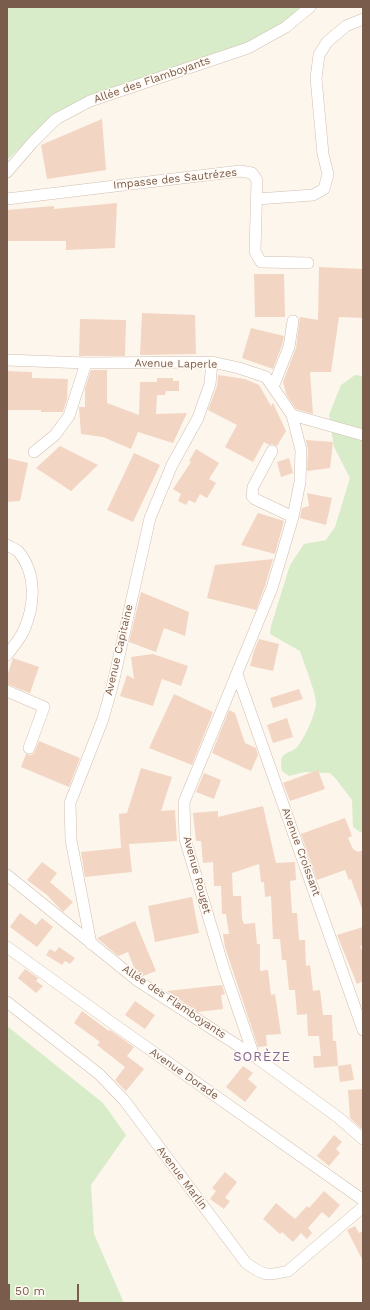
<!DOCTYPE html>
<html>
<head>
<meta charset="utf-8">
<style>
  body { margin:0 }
  #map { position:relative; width:370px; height:1310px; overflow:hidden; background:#fdf6ec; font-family:"Work Sans",sans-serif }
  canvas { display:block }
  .frame { position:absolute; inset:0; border:8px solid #7a5c4d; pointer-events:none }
  .scale { position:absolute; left:8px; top:1284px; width:71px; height:18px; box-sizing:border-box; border:2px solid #7a5c4d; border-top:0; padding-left:5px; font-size:12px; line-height:14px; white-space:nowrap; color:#7a5c4d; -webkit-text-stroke:3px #fffaf3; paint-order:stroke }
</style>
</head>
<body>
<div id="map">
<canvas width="370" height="1310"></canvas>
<div class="frame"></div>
<div class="scale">50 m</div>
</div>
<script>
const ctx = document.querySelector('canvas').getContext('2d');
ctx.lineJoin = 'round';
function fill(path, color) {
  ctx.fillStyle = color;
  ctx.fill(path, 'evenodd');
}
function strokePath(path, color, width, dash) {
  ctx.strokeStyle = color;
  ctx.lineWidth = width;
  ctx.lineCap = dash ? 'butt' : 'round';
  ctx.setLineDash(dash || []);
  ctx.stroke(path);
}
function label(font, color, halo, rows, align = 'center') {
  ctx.font = font + ' "Work Sans",sans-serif';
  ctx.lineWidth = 3;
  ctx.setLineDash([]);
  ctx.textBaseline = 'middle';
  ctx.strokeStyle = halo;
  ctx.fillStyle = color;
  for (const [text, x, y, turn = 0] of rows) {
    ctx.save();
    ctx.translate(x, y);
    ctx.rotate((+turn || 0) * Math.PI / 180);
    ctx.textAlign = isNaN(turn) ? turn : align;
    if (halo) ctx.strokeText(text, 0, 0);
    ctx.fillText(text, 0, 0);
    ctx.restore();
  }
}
const green = new Path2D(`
  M7 7H307L246 49 79 109 31 137 7 160Z
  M355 375 363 376V832H360L353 827 352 800 336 779 330 773 305 772 289 776 282 771C278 749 289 756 298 746 305 737 315 715 316 704 317 695 303 661 300 651L270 634 271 626 290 565 304 544 326 540 335 527 350 478 334 447 329 415 341 385Z
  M7 1026 103 1103 126 1135 91 1185 94 1234 124 1303H7Z`);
const building = new Path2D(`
  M102 119 106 170 47 179 41 145Z
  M117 203 115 248 66 250V241H7V210L54 206V209Z
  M319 267 363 269V318L339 317 331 372H310L313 414 296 409 286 394 283 382 296 348 300 317 318 320Z
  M254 274H284L285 317H255Z
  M142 313 195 315 196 354 140 355Z
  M80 319 126 320 125 356H79Z
  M251 328 284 336 282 345 273 369 242 358Z
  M91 370H107V403L139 415 140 382H157V378H173V381H179V391H166L165 395H157L156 414 187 413 173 443 138 432 131 449 103 437 81 434 79 407H85V388Z
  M7 371 32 372V378L68 379 67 399 63 412H41V410H7Z
  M218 375 245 379 259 385 271 406 273 403 286 431 277 446 272 444 269 445 264 442 253 462 225 447 237 425 208 410 217 386Z
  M306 440 333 442 330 468 307 471 308 450Z
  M60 446 98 465 71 491 36 468Z
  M196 449 219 463 209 479 216 483 207 498 200 494 195 503 189 500 186 505 178 501 181 494 173 489 191 462 189 461Z
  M134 453 160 465 133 522 107 510Z
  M7 458 28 463 20 501 7 502Z
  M289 458 293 473 281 477 277 462Z
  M307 493 332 498 326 525 300 518 302 508 309 506Z
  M258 513 284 521 275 554 241 545Z
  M273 559 265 586 256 610 207 598 215 565Z
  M141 592 189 612 185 636 164 628 156 652 129 642Z
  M259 639 279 644 273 671 250 666 254 651Z
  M153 654 188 666 181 686 162 679 153 706 120 696 127 675 134 679 131 657Z
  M13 658 39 667 30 693 7 684V676Z
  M299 689 303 699 273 708 270 698Z
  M174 694 213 712 192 765 149 748Z
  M229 710 235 713 245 743 256 748 258 755 251 771 212 753Z
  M287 718 293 737 273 743 267 725Z
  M39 741 80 758 69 787 21 767 26 754 31 755 34 753Z
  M141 768 172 777 161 811 175 810 177 841 129 844 132 872 85 877 81 852 121 848 119 814 127 813Z
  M318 770 325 789 290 801 283 783Z
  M204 773 221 780 214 799 196 792Z
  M263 806 276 863 295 862 296 880 290 881 292 913H297L299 940H305L306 966 310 965 313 991 320 990 323 1015H332L333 1041H336L338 1066 314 1068 313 1056H321L319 1036H308L307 1014 297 1015 295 990H289L286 960H282L280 939H273L271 896 265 897 264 882H261L259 864 232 873 233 896H241L242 919 244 924 255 923 257 944H260V971L268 970 271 995 275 994 281 1034 266 1035 267 1046 258 1047 225 947 223 934H229L226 914H222L221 886H214L213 862 203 863 201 841H196L193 813 218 811V817Z
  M345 818 352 836 348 838 353 849 358 852 363 850V909H362L351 879 349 880 345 870 317 880 301 834Z
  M42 862 57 873 50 882 73 902 63 912 47 895 27 880Z
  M192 897 199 933 155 942 148 906Z
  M20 913 36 925 42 918 53 927 37 947 10 927Z
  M135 921 156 971 143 976 135 970 128 952 118 956 97 938Z
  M363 927V945L360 946 363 953V981L357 984 337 935Z
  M59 947 75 958 70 964 65 961 62 965 46 955 50 949 55 952Z
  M25 969 38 978 36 981 43 986 36 993 18 978Z
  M222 985 225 994 221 995 223 1009 198 1012 167 991Z
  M135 1001 155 1015 145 1029 125 1015Z
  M82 1011 109 1031 110 1030 134 1047 127 1056 144 1069 126 1091 115 1080 125 1067 97 1045 100 1042 74 1023Z
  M351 1064 354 1080 340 1082 338 1066Z
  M243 1066 253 1073 248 1079 257 1087 245 1102 226 1087Z
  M363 1089V1130L350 1118 348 1090Z
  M334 1135 342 1142 336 1149 340 1153 329 1166 317 1156Z
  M225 1172 237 1182 225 1198 230 1201 224 1209 210 1199 216 1191 212 1188Z
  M324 1191 340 1205 329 1218 322 1212 308 1228 312 1233 307 1239 301 1233 293 1242 282 1232 280 1234 263 1219 276 1203 295 1219 307 1206 309 1208Z
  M355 1226 359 1233 363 1231V1261L347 1230Z`);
const minor = new Path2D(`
  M7 172 32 143 56 119 90 101 248 48 286 27 310 7
  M7 199 240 171 252 173 257 180 255 252 261 262 308 263
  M257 199 313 195 324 189 328 174 323 154 316 78 319 55 327 42 346 26 363 19
  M7 360 86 363 212 362 239 368 266 377 292 415 301 450 300 482 293 517 272 588 184 802 185 839 224 969 254 1056
  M273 387 289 347 293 321
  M292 415 363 435
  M272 451 253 487 252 496 255 499 293 517
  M34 452 55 435 69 416 86 363
  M7 545C10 547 15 549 18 551 37 573 35 605 24 630 20 639 13 647 7 655
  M237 674 363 1030
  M7 691 44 707 29 748
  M7 875 138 981 254 1056 339 1118 363 1139
  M91 944 71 840 70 803 103 719 113 683 150 518 172 465 198 418 210 384 212 362
  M7 947 115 1025 363 1200
  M7 1002 99 1074 124 1100 246 1263C264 1276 267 1276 288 1271L363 1207`);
const streetNames = [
  ["Allée des Flamboyants",152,80,-19],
  ["Impasse des Sautrézes",175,179,-6],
  ["Avenue Laperle",176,364,1],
  ["Avenue Capitaine",119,650,-77],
  ["Avenue Croissant",301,852,70],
  ["Avenue Rouget",197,875,75],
  ["Allée des Flamboyants",174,1002,34],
  ["Avenue Dorade",184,1074,35],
  ["Avenue Marlin",182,1178,53]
];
const quarterNames = [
  ["SORÈZE",262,1057]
];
fill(green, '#d8ecc9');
fill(building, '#f3d5c3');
strokePath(minor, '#d1beb0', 12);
strokePath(minor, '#fff', 11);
label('11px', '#7a5c4d', '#fffaf3', streetNames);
ctx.letterSpacing = '1px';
label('13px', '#846695', '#fffaf3', quarterNames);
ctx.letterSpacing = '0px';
</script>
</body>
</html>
